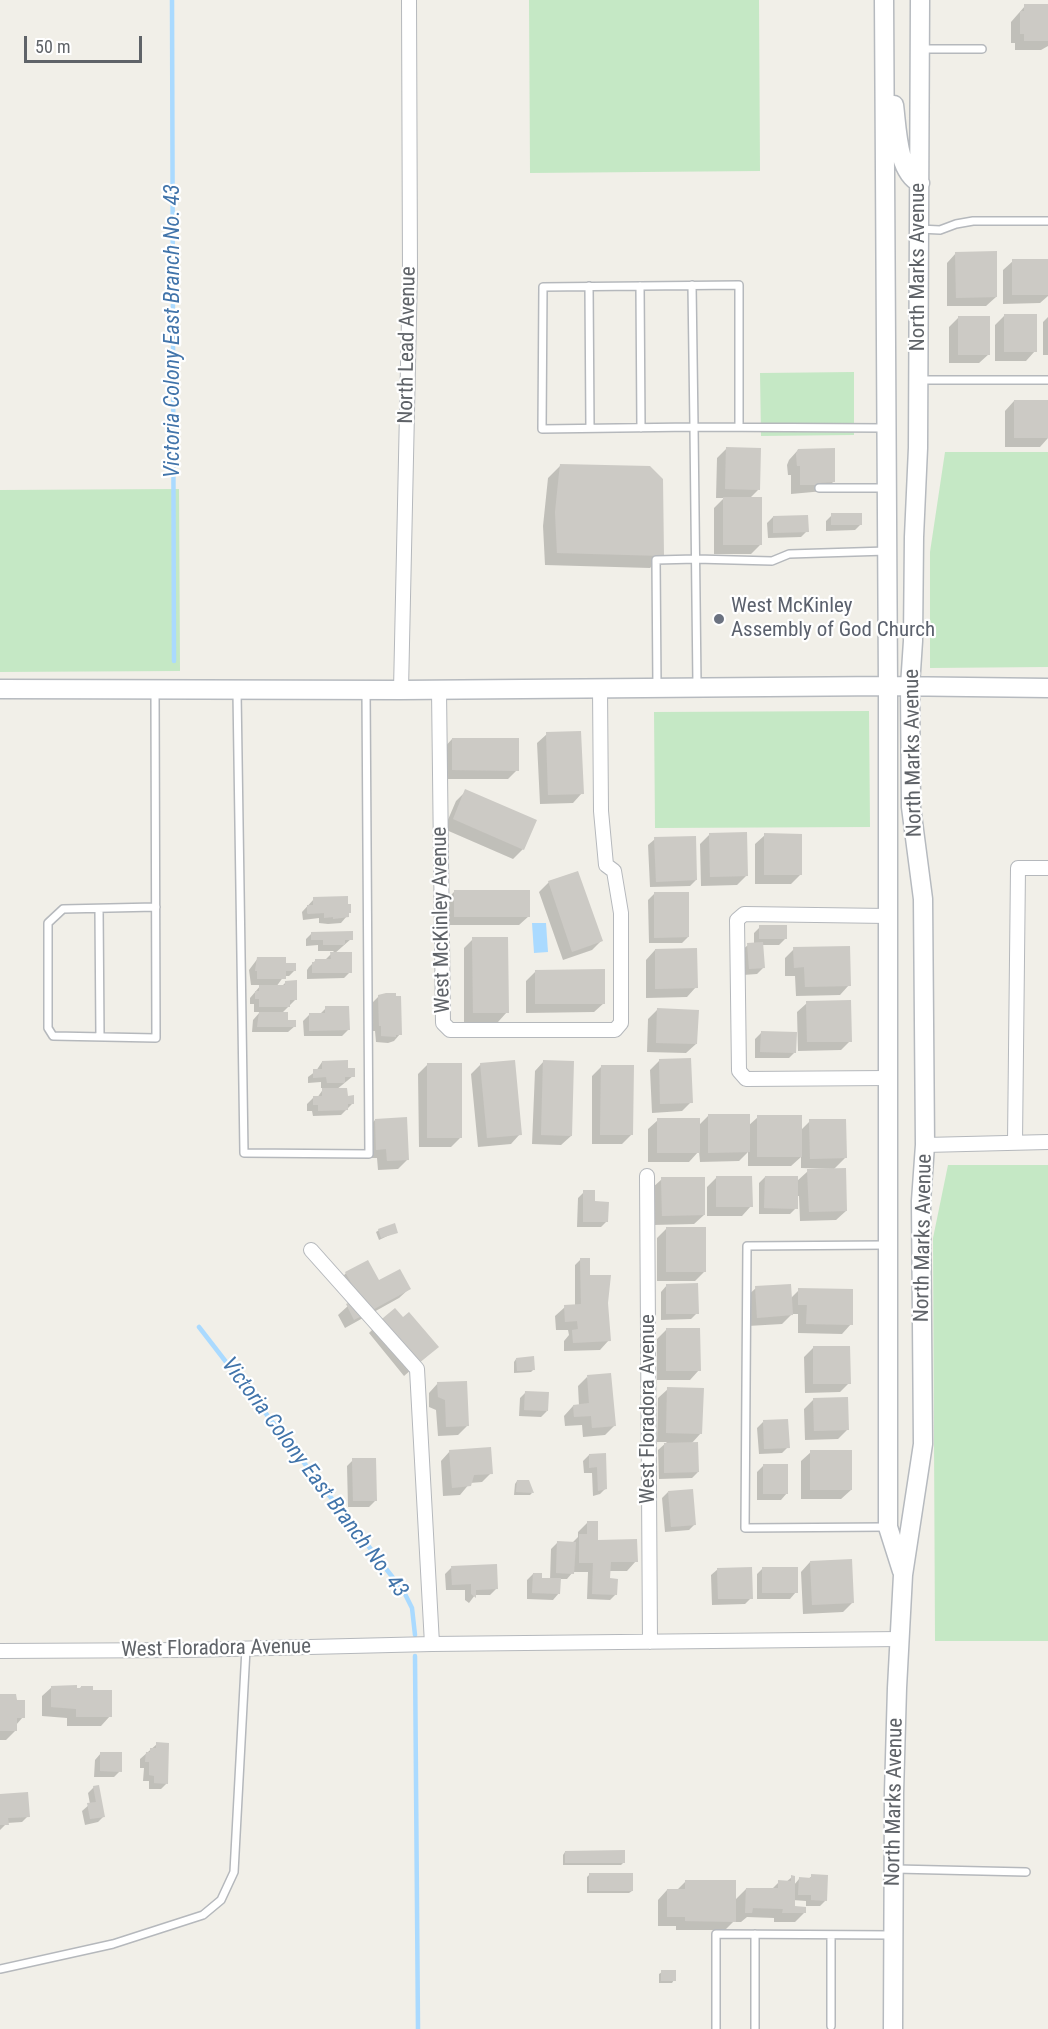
<!DOCTYPE html>
<html>
<head>
<meta charset="utf-8">
<style>
  body { margin:0 }
  #map { position:relative; width:1048px; height:2029px; overflow:hidden; background:#f1efe8; font-family:"Roboto Condensed",sans-serif }
  canvas { display:block }
  .scale { position:absolute; left:24px; top:36px; width:118px; height:27px; box-sizing:border-box; border:3px solid #5f6368; border-top:0; padding-left:8px; font-size:18px; line-height:21px; white-space:nowrap; color:#5f6368; -webkit-text-stroke:4px #fff; paint-order:stroke }
</style>
</head>
<body>
<div id="map">
<canvas width="1048" height="2029"></canvas>
<div class="scale">50 m</div>
</div>
<script>
const ctx = document.querySelector('canvas').getContext('2d');
ctx.lineJoin = 'round';
function fill(path, color) {
  ctx.fillStyle = color;
  ctx.fill(path, 'evenodd');
}
function strokePath(path, color, width, dash) {
  ctx.strokeStyle = color;
  ctx.lineWidth = width;
  ctx.lineCap = dash ? 'butt' : 'round';
  ctx.setLineDash(dash || []);
  ctx.stroke(path);
}
function label(font, color, halo, rows, align = 'center') {
  ctx.font = font + ' "Roboto Condensed",sans-serif';
  ctx.lineWidth = 4.5;
  ctx.setLineDash([]);
  ctx.textBaseline = 'middle';
  ctx.strokeStyle = halo;
  ctx.fillStyle = color;
  for (const [text, x, y, turn = 0] of rows) {
    ctx.save();
    ctx.translate(x, y);
    ctx.rotate((+turn || 0) * Math.PI / 180);
    ctx.textAlign = isNaN(turn) ? turn : align;
    if (halo) ctx.strokeText(text, 0, 0);
    ctx.fillText(text, 0, 0);
    ctx.restore();
  }
}
const green = new Path2D(`
  M529 0H759L760 171 530 173Z
  M854 372V435L761 436 760 373Z
  M945 452H1048V667L930 668V552Z
  M179 489 180 671 0 672V490Z
  M869 711 870 827 655 828 654 712Z
  M948 1165H1048V1641H935L933 1238Z`);
const water = new Path2D(`
  M532 923H546L548 952 534 953Z`);
const shadow = new Path2D(`
  M1025 6H1048V46L1041 50H1015V43H1011V22Z
  M956 253 996 297 986 306H947V263Z
  M1013 261H1048V296L1040 303 1003 304V270Z
  M1004 316 1035 351 1026 361H995V325Z
  M1048 317V355H1043V322Z
  M958 318 989 354 979 363H949V327Z
  M1014 401H1048V438L1040 447H1005V411Z
  M727 448 758 490 749 499 760 545 751 554H714V508L724 498H716L717 458Z
  M798 450 833 482 824 491 791 494V475H788L787 465 789 460Z
  M561 465 663 555 650 568 545 565 543 526 548 478Z
  M832 515 861 524 855 530 826 531V521Z
  M773 517 807 531 801 537 768 538 767 523Z
  M547 734 582 793 573 803 540 804 537 743Z
  M452 739 517 770 508 779H443V749Z
  M466 791 523 849 513 859 444 829 456 801Z
  M710 834 746 876 737 885 701 886 700 844Z
  M765 835 801 874 791 884H755V844Z
  M655 839 696 880 690 886 650 887 648 845Z
  M549 882 601 941 592 950 563 960 539 892Z
  M454 892 529 916 519 925H445V901Z
  M655 893 688 937 682 943H649L648 900Z
  M314 899 347 915V916L341 923 328 924 319 923V918L303 920 302 912Z
  M760 927 785 939 779 945H762L763 968 757 974 743 975 741 951 748 945 754 944V933Z
  M312 933 351 939 334 954 350 972 344 978 307 979V970L309 967 315 961 325 960 334 951H318V945L306 946V939Z
  M473 939 507 1012 498 1022H464V948Z
  M794 949 849 985 840 995 796 996 795 976H785V958Z
  M655 950 696 987 687 997 646 998V960Z
  M258 958 285 964 295 970 289 976H284L276 987H281L286 982 296 999 281 1014 286 1021 295 1026 288 1032H252L253 1020 260 1012H254V1004H250V998L261 985H251L249 970Z
  M536 971 604 1003 594 1012 526 1013V981Z
  M379 996 400 1034 394 1041 388 1043 376 1042 375 1031H373V1002Z
  M807 1003 850 1041 841 1050 798 1051 797 1012Z
  M326 1008 348 1030 342 1036H304L303 1021 309 1015 320 1014Z
  M657 1010 696 1044 686 1053 647 1052 648 1019Z
  M761 1033 795 1052 789 1058H755V1039Z
  M544 1061 571 1136 561 1145 532 1144 535 1071Z
  M659 1061 691 1102 682 1111 652 1113 650 1070Z
  M322 1062 346 1070 353 1076 336 1090 352 1104 341 1115 313 1116 312 1111H307V1104L313 1098H317L324 1088H321V1082L308 1083V1077L316 1071Z
  M428 1064 460 1138 451 1147H419L418 1074Z
  M481 1064 520 1134 511 1144 478 1147 471 1074Z
  M602 1066 632 1134 622 1144H592V1076Z
  M708 1116 748 1126 758 1117 801 1130 810 1121 845 1158 834 1169 801 1168V1157L791 1166H748V1152L739 1161 700 1162 699 1151 689 1162H648V1129L658 1120 698 1126Z
  M375 1120 408 1159 398 1169 378 1170 377 1158H367L366 1130Z
  M808 1171 846 1211 836 1220 800 1221 799 1196H796V1208L790 1214H759V1183L765 1177 796 1182Z
  M716 1178 751 1206 742 1216H707V1187Z
  M662 1179 704 1215 694 1224 653 1225 652 1188Z
  M584 1192 607 1221 601 1227H577L578 1198Z
  M666 1229 704 1272 695 1281H657V1238Z
  M379 1230 396 1232 379 1240 376 1232Z
  M581 1259 588 1276 607 1303 609 1340 600 1350 564 1351V1341L569 1335 568 1330H556L555 1316 565 1307 575 1306V1265Z
  M346 1273 378 1282 409 1289 399 1298 345 1328 338 1315 349 1305 337 1283Z
  M667 1285 697 1313 691 1319 661 1320V1292Z
  M756 1288 791 1298 799 1290 851 1324 842 1334 798 1333V1314H792L782 1324 748 1326 746 1297Z
  M402 1319 427 1356 404 1376 369 1333 378 1324Z
  M666 1330 699 1370 690 1380H657V1339Z
  M813 1348 849 1383 840 1392 805 1393 804 1357Z
  M516 1359 534 1369 531 1372 514 1373V1362Z
  M587 1377 615 1425 605 1435 583 1437 582 1425 565 1426 564 1416 573 1406H579L578 1386Z
  M438 1383 467 1426 458 1435 438 1436 436 1410 429 1407V1393Z
  M668 1389 701 1433 691 1444 698 1472 692 1478 659 1479 658 1450 667 1442H657L658 1398Z
  M526 1392 547 1411 541 1417 519 1416 520 1398Z
  M814 1399 847 1430 838 1439 805 1440 804 1409Z
  M763 1422 788 1447 782 1453 759 1454 757 1428Z
  M450 1451 491 1473 482 1482 470 1483 460 1495 443 1496 441 1461Z
  M811 1452 851 1490 841 1499H801V1461Z
  M589 1455H605L606 1488 600 1494 593 1496 592 1473H584L583 1461Z
  M353 1460 375 1501 369 1507H348L347 1466Z
  M763 1466 787 1493 781 1500H757V1472Z
  M517 1481 532 1493 530 1495H514L515 1484Z
  M668 1492 695 1524 689 1530 665 1532 662 1498Z
  M587 1523 596 1542 636 1561 627 1571H609L608 1580 616 1594 610 1600 587 1599 588 1572H573L567 1579H559V1593L553 1600 527 1599V1580L533 1574 540 1579 550 1580 551 1549 557 1543H572L578 1537V1532Z
  M810 1562 852 1603 843 1612 803 1614 801 1572Z
  M451 1568 496 1589 490 1595H475L469 1603 465 1600V1590H446L445 1574Z
  M763 1568 796 1592 790 1599H757V1574Z
  M718 1569 751 1598 745 1604 712 1605 711 1575Z
  M52 1687 79 1689 81 1687 110 1716 101 1726H67V1718L42 1716V1696Z
  M0 1696 23 1717 16 1725V1730L6 1740H0Z
  M157 1744 167 1783 161 1789H149V1781H143L144 1768H140V1759Z
  M101 1753 120 1771 114 1777H94L95 1760Z
  M94 1787 104 1816 98 1822 85 1825 82 1811 90 1804 88 1793Z
  M0 1795 28 1816 22 1822 7 1823 0 1830Z
  M565 1852 624 1862 621 1865H563V1855Z
  M590 1874 632 1891 629 1893H587V1877Z
  M812 1876 826 1900 820 1906H806V1901L793 1900V1908L804 1913 795 1922H774V1918L747 1917 741 1922H736V1919L725 1930H676V1926H658V1900L667 1890H677L686 1881 734 1901 746 1889 771 1890 779 1882H786L792 1877 794 1885 799 1879H808Z
  M662 1972 674 1980 672 1983H659V1974Z`);
const stream = new Path2D(`
  M172 0 174 661
  M199 1327 404 1592 412 1608 415 1635
  M415 1656 418 2029`);
const building = new Path2D(`
  M1024 4H1048V41H1024V34H1020V11H1024Z
  M997 251V297L956 298 955 252Z
  M1012 259H1048V295H1012Z
  M1004 314H1037V352H1004Z
  M958 316H990V355H958Z
  M1014 400H1048V438H1014Z
  M726 447 761 448 760 490 725 489Z
  M835 448V482L819 483V485H800V466H797L796 454 798 449Z
  M560 464 650 466 663 479 664 556 557 553 555 512Z
  M723 497H762V545H723Z
  M831 513H862V525H831Z
  M808 515 809 532 773 533V516Z
  M581 731 584 794 548 795 546 732Z
  M452 738H519V771L452 770Z
  M465 789 537 820 524 850 453 819Z
  M747 832 748 876 710 877 709 833Z
  M764 833 802 834V875H764Z
  M696 836 697 880 656 882 654 837Z
  M578 871 603 941 572 952 548 881Z
  M454 890H530V917H454Z
  M654 892H689V937L654 938Z
  M348 896V904H351V913H349V917L333 919V917L324 918V913L308 914 307 913V905H313V897Z
  M759 925H787V939H759Z
  M353 931V940H345V945H323V940H311V932Z
  M472 937H508L509 1013H473Z
  M763 942 765 968 749 969 747 943Z
  M850 946 851 986 805 987 804 967 794 968 793 947Z
  M697 948 698 988 655 989V949Z
  M330 952H352V973H312V962H315V959H331Z
  M257 957H286V963H296V971H286V979H257V971H255Z
  M605 969V1004H535V970Z
  M297 980V1000H290V1007H259V999H255V991H259V985H285V981Z
  M386 993H396V996H401L402 1035H396V1037L381 1036V1026H379L378 995Z
  M851 1000 852 1042H807L806 1001Z
  M325 1006H349L350 1030 309 1031V1013H325Z
  M657 1008 699 1010 697 1044 656 1043Z
  M259 1012H288V1020H296V1027H257Z
  M761 1031 797 1032 796 1053 760 1052Z
  M691 1058 693 1103 660 1104 659 1059Z
  M348 1060V1068H355V1077H345V1083H327L326 1077 313 1078V1069H322V1061Z
  M515 1060 522 1135 487 1138 480 1063Z
  M543 1060 574 1061 572 1136 541 1135Z
  M427 1063H462V1138H427Z
  M601 1065H634L633 1135H600Z
  M322 1088H347L348 1096 354 1095V1104H348V1110L318 1111V1105H313V1096H322Z
  M708 1114H750V1152L708 1153Z
  M757 1115H802V1157H757Z
  M407 1117 409 1160 387 1161 386 1149 376 1150 375 1119Z
  M657 1118H700V1153H657Z
  M809 1119H846L847 1158 810 1159Z
  M846 1168 847 1211 809 1212 807 1169Z
  M716 1176H752L753 1207H716Z
  M765 1176H798V1209L764 1208Z
  M661 1177H705V1215L662 1216Z
  M583 1190H595V1201L609 1202 608 1222H583Z
  M395 1223 398 1233 381 1238 378 1229Z
  M666 1227H706V1272H666Z
  M580 1258H590V1275H611L608 1303 611 1341 573 1343 572 1330 578 1329 577 1321 565 1322 564 1305 581 1304Z
  M368 1260 379 1280 400 1269 411 1289 354 1320 346 1304 359 1297 345 1272Z
  M698 1283 699 1314H666V1284Z
  M791 1284 793 1315 757 1318 755 1286Z
  M798 1288 853 1289V1325L806 1324 807 1305H798Z
  M395 1308 403 1317 409 1312 439 1347 414 1367 377 1323Z
  M666 1328H700L701 1371H666Z
  M813 1346H850L851 1384H813Z
  M534 1356 535 1370 517 1371 516 1358Z
  M611 1373 616 1426 592 1428 591 1416 574 1417 573 1405 589 1403 587 1375Z
  M467 1381 469 1426 446 1427 445 1400 438 1397 437 1382Z
  M667 1387 704 1388 702 1434 666 1433Z
  M525 1391 549 1392 548 1411 524 1410Z
  M848 1397 849 1430 814 1431 813 1398Z
  M788 1419 790 1448 764 1449 763 1420Z
  M698 1442 699 1472 664 1473V1443Z
  M491 1447 493 1474 474 1475 471 1486 452 1488 449 1450Z
  M810 1450H852V1490H810Z
  M606 1453 607 1489 598 1491 597 1467 589 1468V1454Z
  M352 1458H376L377 1501H353Z
  M763 1464H788V1494H763Z
  M517 1480H529L534 1493 516 1492Z
  M693 1489 696 1525 671 1527 668 1491Z
  M587 1521H598V1540L637 1539 638 1562H611L610 1578 618 1579 617 1595 592 1594 593 1563H579V1534H587Z
  M557 1541 576 1542 574 1574 556 1573Z
  M852 1559 854 1603 812 1605 810 1561Z
  M497 1564 498 1589 476 1590V1598L471 1594V1584L452 1585 451 1566Z
  M752 1567 753 1599H718L717 1568Z
  M762 1567H798V1593H762Z
  M533 1573H542V1578H561L560 1594 532 1593Z
  M77 1685V1688H81V1686H93V1690H112V1717H76V1709L51 1707V1686Z
  M0 1694H16L17 1700H25V1718H17V1731H0Z
  M156 1742 169 1743 168 1784 154 1783V1776L149 1775V1762H145L146 1752H150V1748H156Z
  M100 1752H122V1772L100 1771Z
  M99 1785 105 1817 90 1819 87 1803 96 1802 93 1786Z
  M28 1792 30 1817 8 1818 9 1825H0V1794Z
  M625 1850V1863H565V1851Z
  M589 1873H633V1891H589Z
  M811 1874 828 1875 827 1901 811 1900V1895H798L799 1877 811 1878Z
  M791 1875 795 1876V1906L806 1907V1913H782L783 1909 753 1908 752 1913H745L746 1888H778V1880L791 1881Z
  M685 1880H736V1922L685 1921V1917H667V1889H685Z
  M661 1970H676V1981H661Z`);
const service = new Path2D(`
  M922 49H982
  M919 229 940 230 956 224 973 221H1048
  M692 285 694 427 542 429 543 287 739 285V426
  M589 286 590 428
  M640 286 641 428
  M919 380H1048
  M819 488H885
  M697 685 694 427 885 428
  M657 688 656 560 696 559 772 561 789 554 887 551
  M155 689 156 1038 53 1036 48 1028V923L63 909 156 907
  M237 692 244 1153 369 1154 366 690
  M99 909 100 1037
  M886 1527 745 1528 747 1246 886 1245
  M896 1869 1026 1872
  M0 1969 113 1944 203 1915 221 1900 234 1872 246 1649
  M831 2026V1935
  M716 2029V1934L893 1935
  M755 2029V1934`);
const minor = new Path2D(`
  M401 690 410 272 409 0
  M439 690 443 1023 450 1030H615L621 1023V913L614 871 606 865 601 811 600 688
  M888 1078 746 1079 739 1071 737 920 744 914 888 916
  M1015 1142 1018 868H1048
  M925 1145 1048 1142
  M647 1176 650 1642
  M311 1250 417 1369 432 1644
  M0 1651 187 1650 432 1644 900 1639`);
const secondary = new Path2D(`
  M884 0 888 686V1527L902 1571
  M894 105C897 127 897 172 920 183
  M0 689 401 690 888 686 1048 688
  M893 2029 894 1793 897 1688 903 1575 923 1444 921 1201 925 1145 923 899 911 807 910 686 913 641 914 537 918 448 920 0`);
const markers = [
  [719,619,6,"#6b7280"]
];
const streetNames = [
  ["North Marks Avenue",919,267,-90],
  ["North Lead Avenue",408,345,-89],
  ["North Marks Avenue",914,753,-91],
  ["West McKinley Avenue",442,920,-91],
  ["North Marks Avenue",924,1238,-89],
  ["West Floradora Avenue",649,1409,-90],
  ["West Floradora Avenue",216,1649,-1],
  ["North Marks Avenue",895,1802,-89]
];
const worshipNames = [
  ["West McKinley",731,607],
  ["Assembly of God Church",731,631]
];
const waterNames = [
  ["Victoria Colony East Branch No. 43",173,331,-90],
  ["Victoria Colony East Branch No. 43",314,1478,53]
];
fill(green, '#c5e8c5');
fill(water, '#aadaff');
fill(shadow, '#0003');
strokePath(stream, '#aadaff', 4.5);
fill(building, '#cccac5');
strokePath(service, '#b5b8bc', 10);
strokePath(minor, '#b5b8bc', 16);
strokePath(secondary, '#b6babf', 21);
strokePath(service, '#fff', 7);
strokePath(minor, '#fff', 14);
strokePath(secondary, '#fff', 18);
for (const [x, y, r, color] of markers) {
  const dot = new Path2D();
  dot.arc(x, y, r, 0, 2 * Math.PI);
  ctx.fillStyle = color;
  ctx.fill(dot);
  strokePath(dot, '#fff', 2);
}
label('21px', '#5f6368', '#fff', streetNames);
label('21px', '#5b616d', '#fff', worshipNames, 'left');
label('italic 22px', '#4174aa', '#fff', waterNames);
</script>
</body>
</html>
